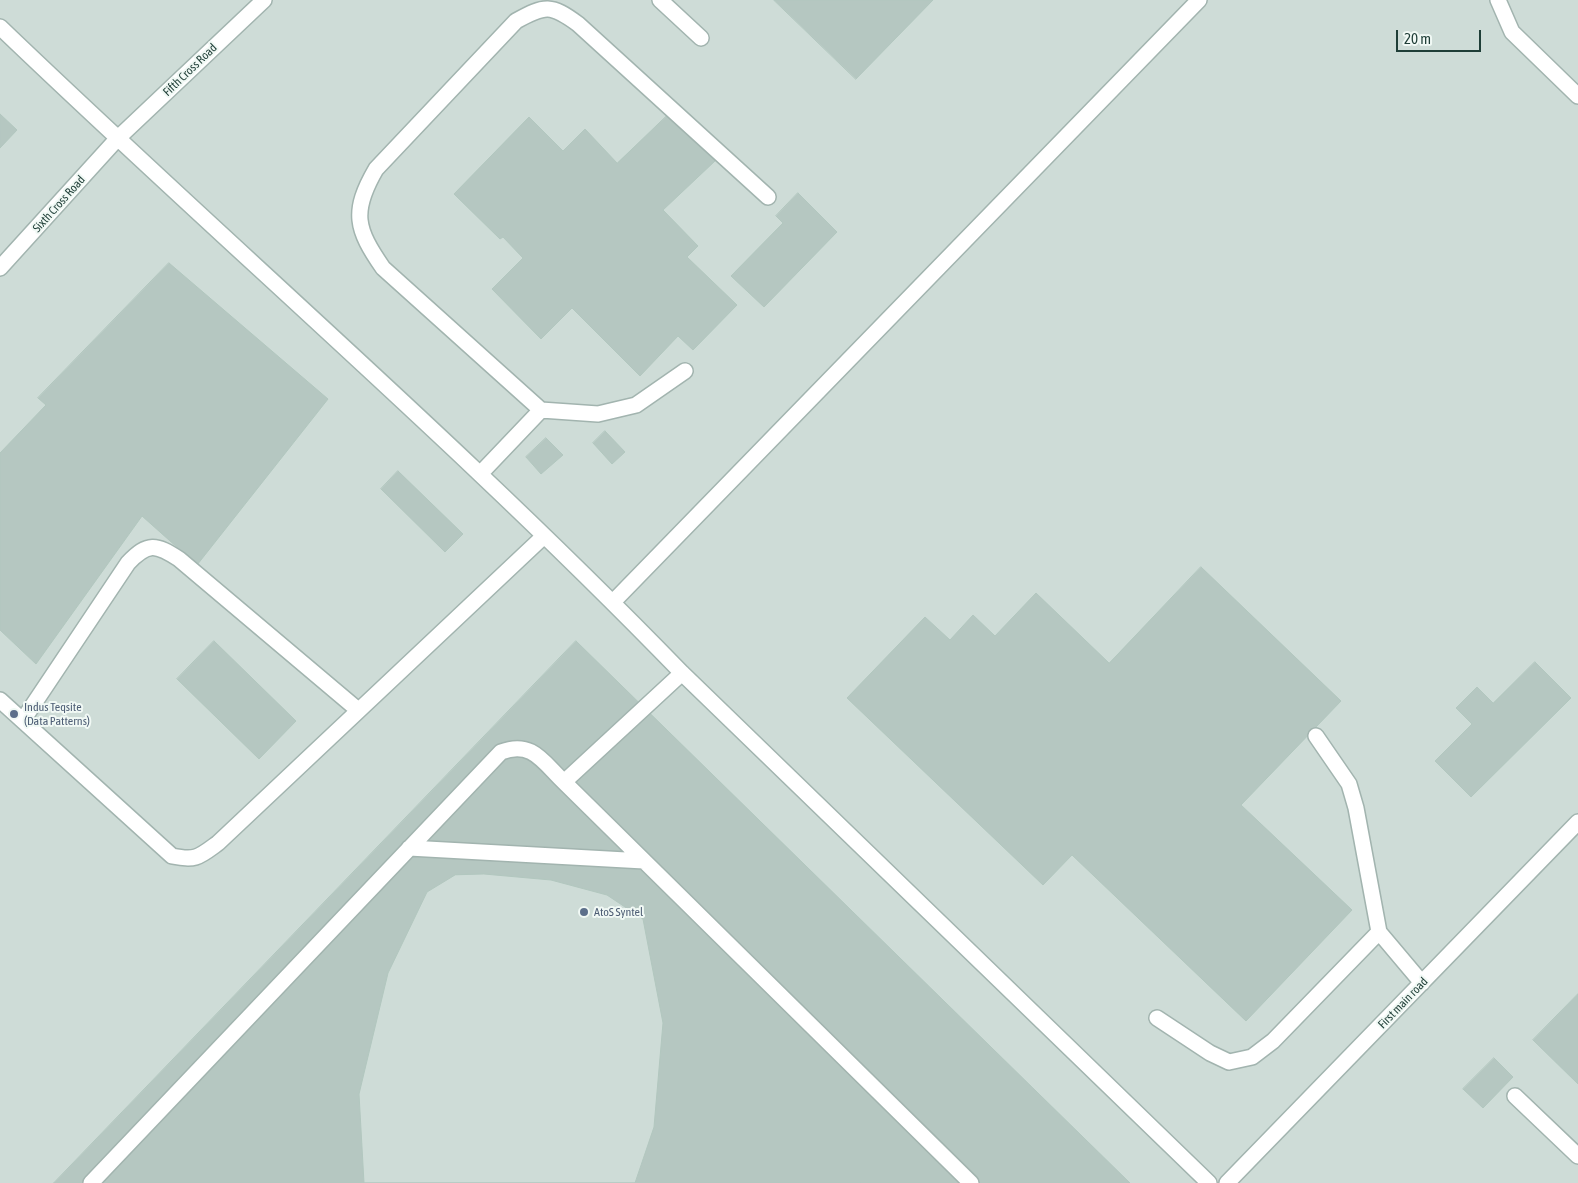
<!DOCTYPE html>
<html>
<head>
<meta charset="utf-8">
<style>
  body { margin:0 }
  #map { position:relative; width:1578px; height:1183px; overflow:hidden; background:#e0ece7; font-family:"Asap Condensed",sans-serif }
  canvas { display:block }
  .scale { position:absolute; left:1396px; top:30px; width:85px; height:22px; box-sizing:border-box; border:2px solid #1f3e37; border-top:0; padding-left:6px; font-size:15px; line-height:18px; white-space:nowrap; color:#1f3e37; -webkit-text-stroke:4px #f1f9f5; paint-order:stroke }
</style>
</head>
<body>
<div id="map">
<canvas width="1578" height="1183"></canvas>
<div class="scale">20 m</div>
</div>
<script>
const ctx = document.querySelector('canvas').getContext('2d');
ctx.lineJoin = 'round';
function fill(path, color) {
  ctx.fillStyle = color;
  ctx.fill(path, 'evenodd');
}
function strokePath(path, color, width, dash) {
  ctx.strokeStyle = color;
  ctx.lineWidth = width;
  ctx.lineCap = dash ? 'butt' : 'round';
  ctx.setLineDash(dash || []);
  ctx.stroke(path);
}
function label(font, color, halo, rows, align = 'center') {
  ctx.font = font + ' "Asap Condensed",sans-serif';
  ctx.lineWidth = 4;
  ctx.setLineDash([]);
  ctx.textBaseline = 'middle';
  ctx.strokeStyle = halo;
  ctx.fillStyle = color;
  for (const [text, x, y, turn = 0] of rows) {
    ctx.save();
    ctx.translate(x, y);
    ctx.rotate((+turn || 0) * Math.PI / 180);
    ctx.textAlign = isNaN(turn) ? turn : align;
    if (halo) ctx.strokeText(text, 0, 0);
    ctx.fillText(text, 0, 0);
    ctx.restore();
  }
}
const built = new Path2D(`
  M0 0H1578V1183H0Z`);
const building = new Path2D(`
  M774 0H933L856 79Z
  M670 113 715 161 663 210 698 246 687 257 737 305 693 350 678 336 640 376 572 308 541 339 492 289 523 258 503 237 500 239 454 194 529 117 563 151 585 129 617 163Z
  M0 114 17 130 0 148Z
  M798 193 837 232 764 307 731 276 783 223 776 216Z
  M169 263 328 399 197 565 142 516 36 664 0 630V453L46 405 38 398Z
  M605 431 625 452 612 464 593 443Z
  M546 438 563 455 541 474 526 457Z
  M398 471 463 534 445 552 381 489Z
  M1201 567 1341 701 1241 805 1352 910 1246 1021 1072 855 1043 885 847 698 925 617 950 640 973 615 995 636 1036 593 1109 663Z
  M214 641 296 721 259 759 177 679Z
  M576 641 1130 1183H54Z
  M1535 662 1571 698 1471 797 1435 761 1472 724 1456 708 1477 687 1493 703Z
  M484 874 551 880 607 895 643 919 663 1023 654 1127 635 1183H364L359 1094 388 973 427 892 455 875Z
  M1578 994V1084L1533 1040Z
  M1494 1058 1513 1077 1483 1108 1463 1089Z`);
const minor = new Path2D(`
  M660 0 701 38
  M1498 0 1512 32 1578 96
  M0 27C226 244 464 448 682 673L1209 1183
  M0 268 117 139 264 0
  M541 410 598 414 636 405 685 371
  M480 474 541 410 383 268C356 229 351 212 376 169L516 21C545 5 551 4 578 24L768 197
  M613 602 1199 0
  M0 700 172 856C196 861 199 857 218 843L544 536
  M23 720 128 563C148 542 156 544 179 559L358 710
  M1316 736 1349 784 1356 808 1379 932 1422 983
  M564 782 682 673
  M409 848 644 861
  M1157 1018 1210 1053 1229 1062 1252 1057 1273 1041 1379 932
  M1515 1096 1578 1156
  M91 1183 501 752C532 740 543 762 564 782L971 1183
  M1227 1183 1578 822`);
const markers = [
  [14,714,5,"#5c6f8a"],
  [584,912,5,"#5c6f8a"]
];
const streetNames = [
  ["Fifth Cross Road",190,70,-44],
  ["Sixth Cross Road",59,204,-48],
  ["First main road",1403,1003,-46]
];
const serviceNames = [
  ["Indus Teqsite",24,707],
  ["(Data Patterns)",24,721],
  ["AtoS Syntel",594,912]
];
fill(built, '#cedcd7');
fill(building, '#b5c7c1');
strokePath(building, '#b2c7bf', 1);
strokePath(minor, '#a2b4af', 18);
strokePath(minor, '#fff', 15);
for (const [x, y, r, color] of markers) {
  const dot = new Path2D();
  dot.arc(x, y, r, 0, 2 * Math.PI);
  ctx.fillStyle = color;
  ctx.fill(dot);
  strokePath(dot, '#f1f9f5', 2);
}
label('12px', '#1f3e37', '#f1f9f5', streetNames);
label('12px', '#4e5e75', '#f1f9f5', serviceNames, 'left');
</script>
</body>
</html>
